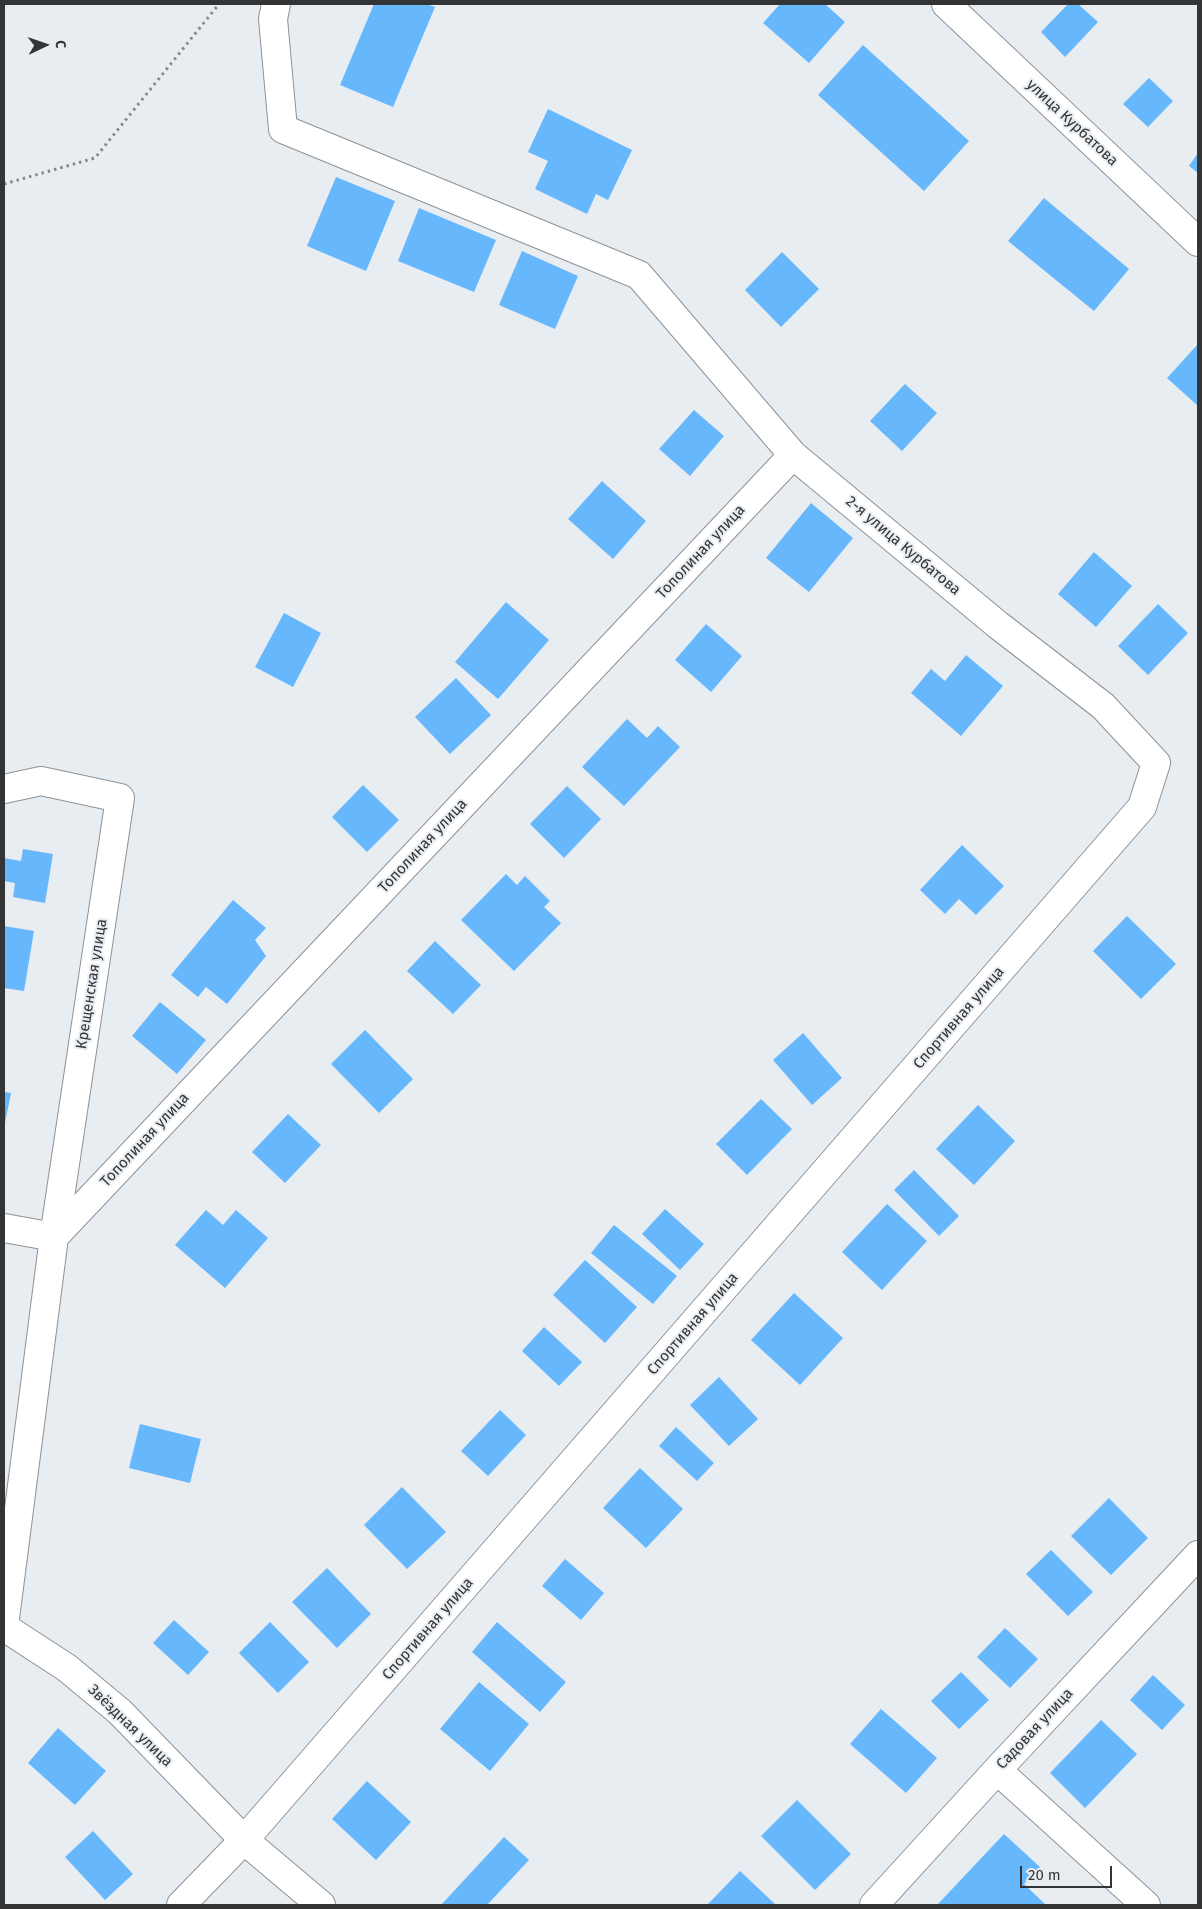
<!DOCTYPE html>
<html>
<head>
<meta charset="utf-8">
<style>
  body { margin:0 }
  #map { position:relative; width:1202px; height:1909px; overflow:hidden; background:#e8edf2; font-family:"Fira Sans",sans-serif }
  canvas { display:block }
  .frame { position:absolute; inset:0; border:5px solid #323436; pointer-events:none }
  .north { position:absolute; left:20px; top:20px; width:50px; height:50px; -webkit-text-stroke:4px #e8edf2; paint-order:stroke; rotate:87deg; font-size:14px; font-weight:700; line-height:20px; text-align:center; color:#323436 }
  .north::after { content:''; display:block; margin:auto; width:18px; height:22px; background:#323436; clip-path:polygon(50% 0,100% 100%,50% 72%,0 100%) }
  .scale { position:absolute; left:1020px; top:1866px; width:92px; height:22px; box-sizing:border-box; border:2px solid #323436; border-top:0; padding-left:6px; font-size:15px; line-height:18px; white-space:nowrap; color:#323436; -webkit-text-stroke:4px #e8edf2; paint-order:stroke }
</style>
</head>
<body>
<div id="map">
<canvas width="1202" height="1909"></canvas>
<div class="frame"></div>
<div class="north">С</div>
<div class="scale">20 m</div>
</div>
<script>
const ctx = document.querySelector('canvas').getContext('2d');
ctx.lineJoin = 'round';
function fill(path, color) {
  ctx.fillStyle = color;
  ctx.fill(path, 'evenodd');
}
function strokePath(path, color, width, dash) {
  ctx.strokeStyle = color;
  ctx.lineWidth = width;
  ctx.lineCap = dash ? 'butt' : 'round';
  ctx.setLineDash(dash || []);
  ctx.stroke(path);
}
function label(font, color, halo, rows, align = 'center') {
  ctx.font = font + ' "Fira Sans",sans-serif';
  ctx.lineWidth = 4;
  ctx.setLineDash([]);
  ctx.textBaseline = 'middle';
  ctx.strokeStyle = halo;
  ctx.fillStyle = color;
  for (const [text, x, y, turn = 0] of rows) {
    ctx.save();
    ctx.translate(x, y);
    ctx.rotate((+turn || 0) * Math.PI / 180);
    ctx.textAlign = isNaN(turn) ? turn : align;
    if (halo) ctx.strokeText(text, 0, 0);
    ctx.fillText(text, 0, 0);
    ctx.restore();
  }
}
const building = new Path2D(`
  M374 4H426L435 7 393 107 340 85Z
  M780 4H825L845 22 809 63 763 23Z
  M1068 4H1078L1098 22 1065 57 1041 32Z
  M863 45 969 141 924 191 818 95Z
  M1149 78 1173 101 1148 127 1123 104Z
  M548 109 632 150 608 200 596 194 587 214 535 189 548 161 528 152Z
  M1198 153V173L1189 166Z
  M336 177 395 201 366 271 307 246Z
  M1044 198 1129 269 1094 311 1008 241Z
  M419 208 496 240 474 292 398 261Z
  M522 251 578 276 555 329 499 305Z
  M782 252 819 289 781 327 745 290Z
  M1198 344V406L1167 378Z
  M905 384 937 413 902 451 870 421Z
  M694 410 724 436 690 476 659 449Z
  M602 481 646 521 613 559 568 519Z
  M811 503 853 538 809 592 766 558Z
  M1094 552 1132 586 1096 627 1058 594Z
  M506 602 549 640 498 699 455 662Z
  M1158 604 1188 633 1148 675 1118 646Z
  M284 613 321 633 293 687 255 667Z
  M706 624 742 656 711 692 675 660Z
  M966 655 1003 686 961 736 911 693 931 669 945 681Z
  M456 678 491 715 450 754 415 717Z
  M627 719 647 738 658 726 680 747 624 806 582 767Z
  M363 785 399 820 367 852 332 817Z
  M567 786 601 819 564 858 530 824Z
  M962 845 1004 886 976 915 959 899 945 914 920 890Z
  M23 849 53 854 45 903 13 897 15 883 4 881V858L21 861Z
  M506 874 517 885 525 876 550 901 544 907 561 923 514 971 461 920Z
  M233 900 266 928 255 940 266 956 227 1004 206 987 198 997 171 975Z
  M1127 916 1176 964 1141 999 1093 951Z
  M4 926 34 931 24 991 4 988Z
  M435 941 481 985 453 1014 407 971Z
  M160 1002 206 1040 177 1074 132 1036Z
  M365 1030 413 1079 379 1113 331 1064Z
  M803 1033 842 1078 812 1105 773 1060Z
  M4 1092 11 1093 5 1123H4Z
  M761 1099 792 1129 747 1175 716 1144Z
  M978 1105 1015 1141 974 1185 936 1149Z
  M288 1114 321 1145 285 1183 252 1152Z
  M914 1170 959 1216 939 1236 894 1190Z
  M887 1204 927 1241 882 1290 842 1252Z
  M665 1209 704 1244 680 1270 642 1234Z
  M206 1210 223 1225 236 1210 268 1238 225 1288 175 1245Z
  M614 1225 677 1276 653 1304 591 1253Z
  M585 1260 637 1307 605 1343 553 1295Z
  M794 1293 843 1338 800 1385 751 1340Z
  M544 1327 582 1362 559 1386 522 1351Z
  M719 1377 758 1419 729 1446 690 1405Z
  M500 1410 526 1435 488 1476 461 1451Z
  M140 1424 201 1439 190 1483 129 1468Z
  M676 1427 714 1463 697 1481 659 1446Z
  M640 1468 683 1509 646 1548 603 1508Z
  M402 1487 446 1532 407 1569 364 1525Z
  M1109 1498 1148 1538 1111 1575 1071 1536Z
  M1051 1550 1093 1592 1068 1616 1026 1574Z
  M565 1559 604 1593 581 1620 542 1586Z
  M327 1568 371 1614 337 1648 292 1602Z
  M174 1620 209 1652 188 1675 153 1643Z
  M270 1622 309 1662 278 1693 239 1653Z
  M497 1622 566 1682 540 1712 472 1652Z
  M1005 1628 1038 1659 1010 1688 977 1657Z
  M961 1672 989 1700 959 1729 931 1701Z
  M1153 1675 1185 1705 1162 1730 1130 1700Z
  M479 1682 529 1724 490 1771 440 1729Z
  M881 1709 937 1758 906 1793 850 1744Z
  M1101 1720 1137 1754 1085 1808 1050 1773Z
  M58 1728 106 1771 75 1805 28 1763Z
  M367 1781 411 1822 376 1860 332 1819Z
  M797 1800 851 1854 815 1890 761 1836Z
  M93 1831 133 1874 105 1900 65 1857Z
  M1004 1834 1040 1867 1024 1884 1046 1905H937Z
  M504 1837 529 1860 487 1905H441Z
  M740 1871 776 1905H707Z`);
const path = new Path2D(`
  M4 184 95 158 219 4`);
const minor = new Path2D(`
  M946 4 1198 242
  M4 789 41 781 120 798 54 1237 4 1228
  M4 1626 54 1237 793 455
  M4 1627 67 1668 120 1712 244 1840 321 1905
  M997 1770 1146 1905
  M181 1905 244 1840 1142 807 1156 763 1103 706 998 625 793 455 639 275 283 129 273 19 276 4
  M874 1905 997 1770 1198 1555`);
const streetNames = [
  ["улица Курбатова",1072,123,43],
  ["2-я улица Курбатова",903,546,40],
  ["Тополиная улица",701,552,-47],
  ["Тополиная улица",423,846,-47],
  ["Крещенская улица",92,984,-81],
  ["Спортивная улица",959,1018,-49],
  ["Тополиная улица",145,1140,-47],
  ["Спортивная улица",693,1324,-49],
  ["Спортивная улица",428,1629,-49],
  ["Звёздная улица",130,1726,44],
  ["Садовая улица",1035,1729,-47]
];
fill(building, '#67b7fd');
strokePath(minor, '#8e9297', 30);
strokePath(path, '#85898c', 3, [2.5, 4]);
strokePath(minor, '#fff', 28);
label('15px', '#323436', '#e8edf2', streetNames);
</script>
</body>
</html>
